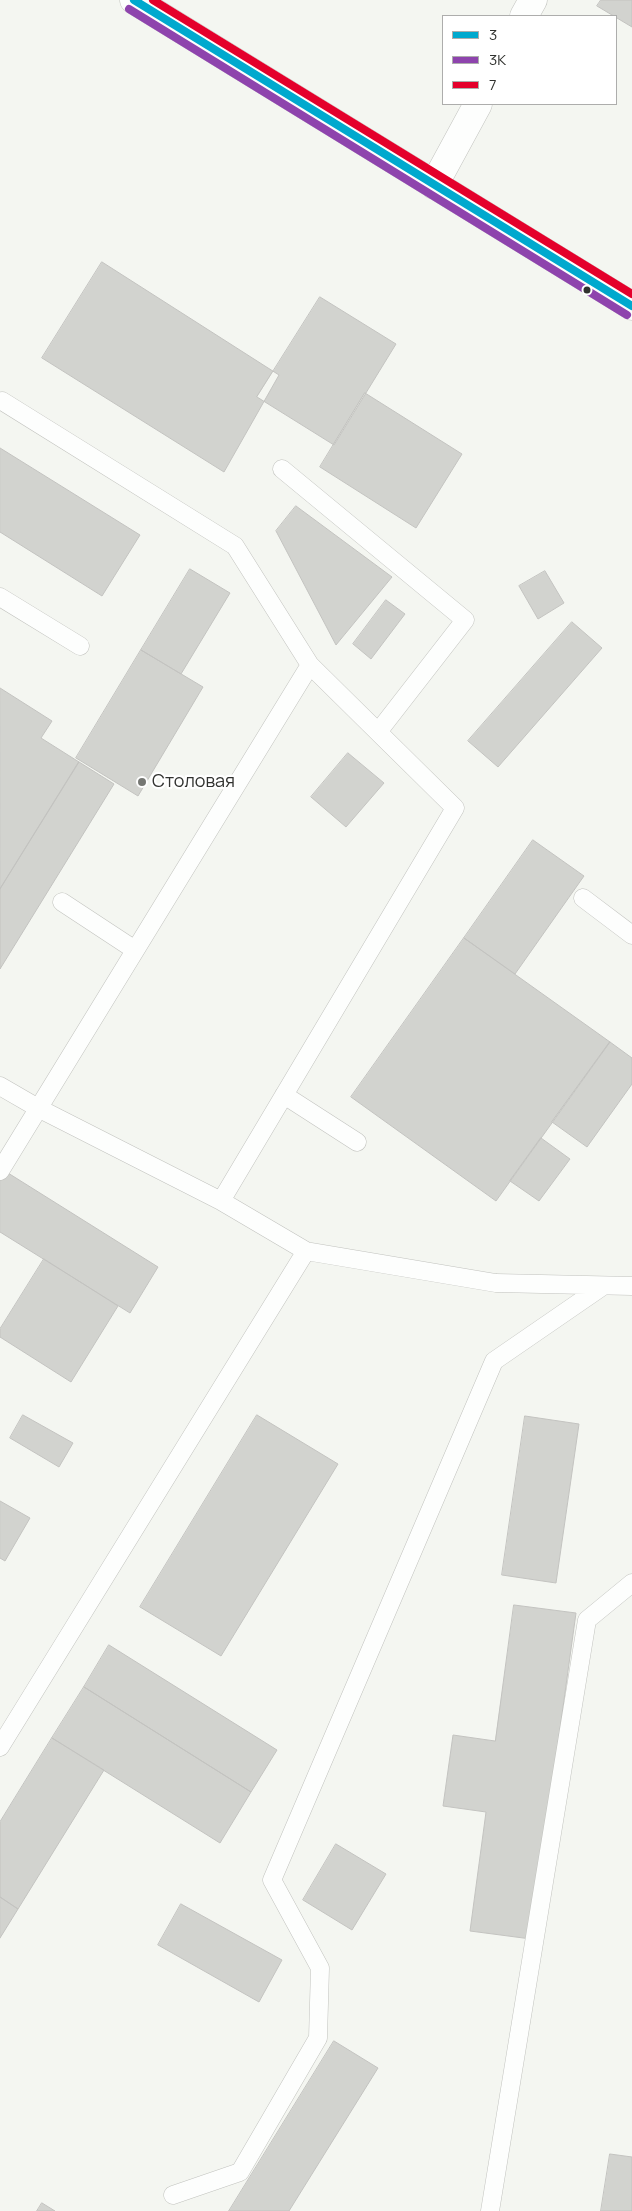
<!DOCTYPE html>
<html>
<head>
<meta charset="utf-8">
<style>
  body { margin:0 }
  #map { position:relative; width:632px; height:2211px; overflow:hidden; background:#f4f6f1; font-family:Manrope,sans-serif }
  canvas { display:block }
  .legend { position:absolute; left:442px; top:15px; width:175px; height:90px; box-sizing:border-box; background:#fff; border:1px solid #adadac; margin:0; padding:6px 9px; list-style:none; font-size:15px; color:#31322f }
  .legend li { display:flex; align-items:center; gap:10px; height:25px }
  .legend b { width:25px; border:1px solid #adadac }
</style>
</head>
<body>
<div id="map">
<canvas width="632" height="2211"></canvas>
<ul class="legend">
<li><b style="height:6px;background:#00a9ce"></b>3</li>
<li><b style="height:6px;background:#8e44ad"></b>3К</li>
<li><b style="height:6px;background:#e4002b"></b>7</li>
</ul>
</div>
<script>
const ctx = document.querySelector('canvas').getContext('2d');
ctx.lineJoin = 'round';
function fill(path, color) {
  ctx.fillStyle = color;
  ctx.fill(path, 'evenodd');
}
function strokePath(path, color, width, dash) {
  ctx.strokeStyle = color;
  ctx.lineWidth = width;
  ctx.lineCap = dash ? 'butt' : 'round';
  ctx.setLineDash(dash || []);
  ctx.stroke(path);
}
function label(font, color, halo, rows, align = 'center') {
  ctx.font = font + ' Manrope,sans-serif';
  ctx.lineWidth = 4.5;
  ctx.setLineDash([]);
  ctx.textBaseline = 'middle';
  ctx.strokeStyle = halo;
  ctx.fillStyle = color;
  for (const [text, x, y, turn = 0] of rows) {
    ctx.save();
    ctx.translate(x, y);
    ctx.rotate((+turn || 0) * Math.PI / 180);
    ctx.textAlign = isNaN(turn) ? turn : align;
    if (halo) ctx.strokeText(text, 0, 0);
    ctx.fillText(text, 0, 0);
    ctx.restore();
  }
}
const building = new Path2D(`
  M601 0H632V27L597 6Z
  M102 262 279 375 224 472 42 358Z
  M320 297 396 344 334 445 257 397Z
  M365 393 462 454 416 528 320 467Z
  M0 448 140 535 102 596 0 532Z
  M296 506 392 577 336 645 276 531Z
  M190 569 230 593 181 674 141 650Z
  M545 571 564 603 538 619 519 586Z
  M386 600 405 614 371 659 353 644Z
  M572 622 602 648 498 767 468 741Z
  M141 650 203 687 138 796 76 758Z
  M0 688 52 721 41 738 79 762 0 889Z
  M348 753 384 783 346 827 311 797Z
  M79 762 114 784 0 969V889Z
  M533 840 584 876 515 974 464 938Z
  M464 938 610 1042 496 1201 351 1097Z
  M610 1042 632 1058V1084L587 1147 552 1122Z
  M541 1138 570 1159 539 1201 510 1181Z
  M0 1168 158 1267 130 1313 0 1232Z
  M44 1259 118 1306 71 1382 0 1337V1329Z
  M23 1415 73 1443 59 1467 10 1438Z
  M257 1415 338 1464 221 1656 140 1607Z
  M525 1416 579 1424 556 1583 502 1575Z
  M0 1501 30 1518 5 1561 0 1558Z
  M514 1605 576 1613 531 1939 470 1931 486 1812 443 1806 453 1735 495 1741Z
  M109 1645 277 1750 251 1792 84 1687Z
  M84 1687 251 1792 220 1843 52 1738Z
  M52 1738 104 1770 18 1909 0 1897V1822Z
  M336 1844 386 1874 352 1930 303 1900Z
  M0 1897 18 1909 0 1938Z
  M181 1904 282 1960 259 2002 158 1945Z
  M334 2041 378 2068 289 2211H229Z
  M610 2154 632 2157V2211H601Z
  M42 2203 55 2211H37Z`);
const service = new Path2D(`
  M2 401 235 546 310 665 455 808 221 1201
  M282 469 465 620 378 732
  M0 597 80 646
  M583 898 632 935
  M62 902 135 950
  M0 1086 38 1108 221 1201 306 1251 496 1283 632 1286
  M284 1095 357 1142
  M0 1171 310 665
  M0 1747 306 1251
  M173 2195 240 2172 318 2038 320 1968 272 1880 494 1361 603 1286
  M490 2211 587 1620 632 1583`);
const minor = new Path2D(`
  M524 16 533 0
  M434 185 478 104`);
const primary = new Path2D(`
  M134 0 632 306`);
const bus1 = new Path2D(`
  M134 0 632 306`);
const bus2 = new Path2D(`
  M129 9 627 315`);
const bus3 = new Path2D(`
  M153 0 632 294`);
const markers = [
  [587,290,4.5,"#31322f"],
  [142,782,5,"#757773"]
];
const poiNames = [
  ["Столовая",152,782]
];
fill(building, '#d2d3cf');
strokePath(building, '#c3c3c0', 1);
strokePath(service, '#c1c2be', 19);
strokePath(minor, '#c1c2be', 29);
strokePath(primary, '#c1c2be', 29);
strokePath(service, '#fdfefd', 18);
strokePath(minor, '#fdfefd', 28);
strokePath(primary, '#fdfefd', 28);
strokePath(bus1, '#00a9ce', 8);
strokePath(bus2, '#8e44ad', 8);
strokePath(bus3, '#e4002b', 8);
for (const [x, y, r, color] of markers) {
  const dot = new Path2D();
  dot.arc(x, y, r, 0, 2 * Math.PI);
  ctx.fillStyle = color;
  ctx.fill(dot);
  strokePath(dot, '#fff', 2);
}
label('18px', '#31322f', '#fff', poiNames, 'left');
</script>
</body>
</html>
